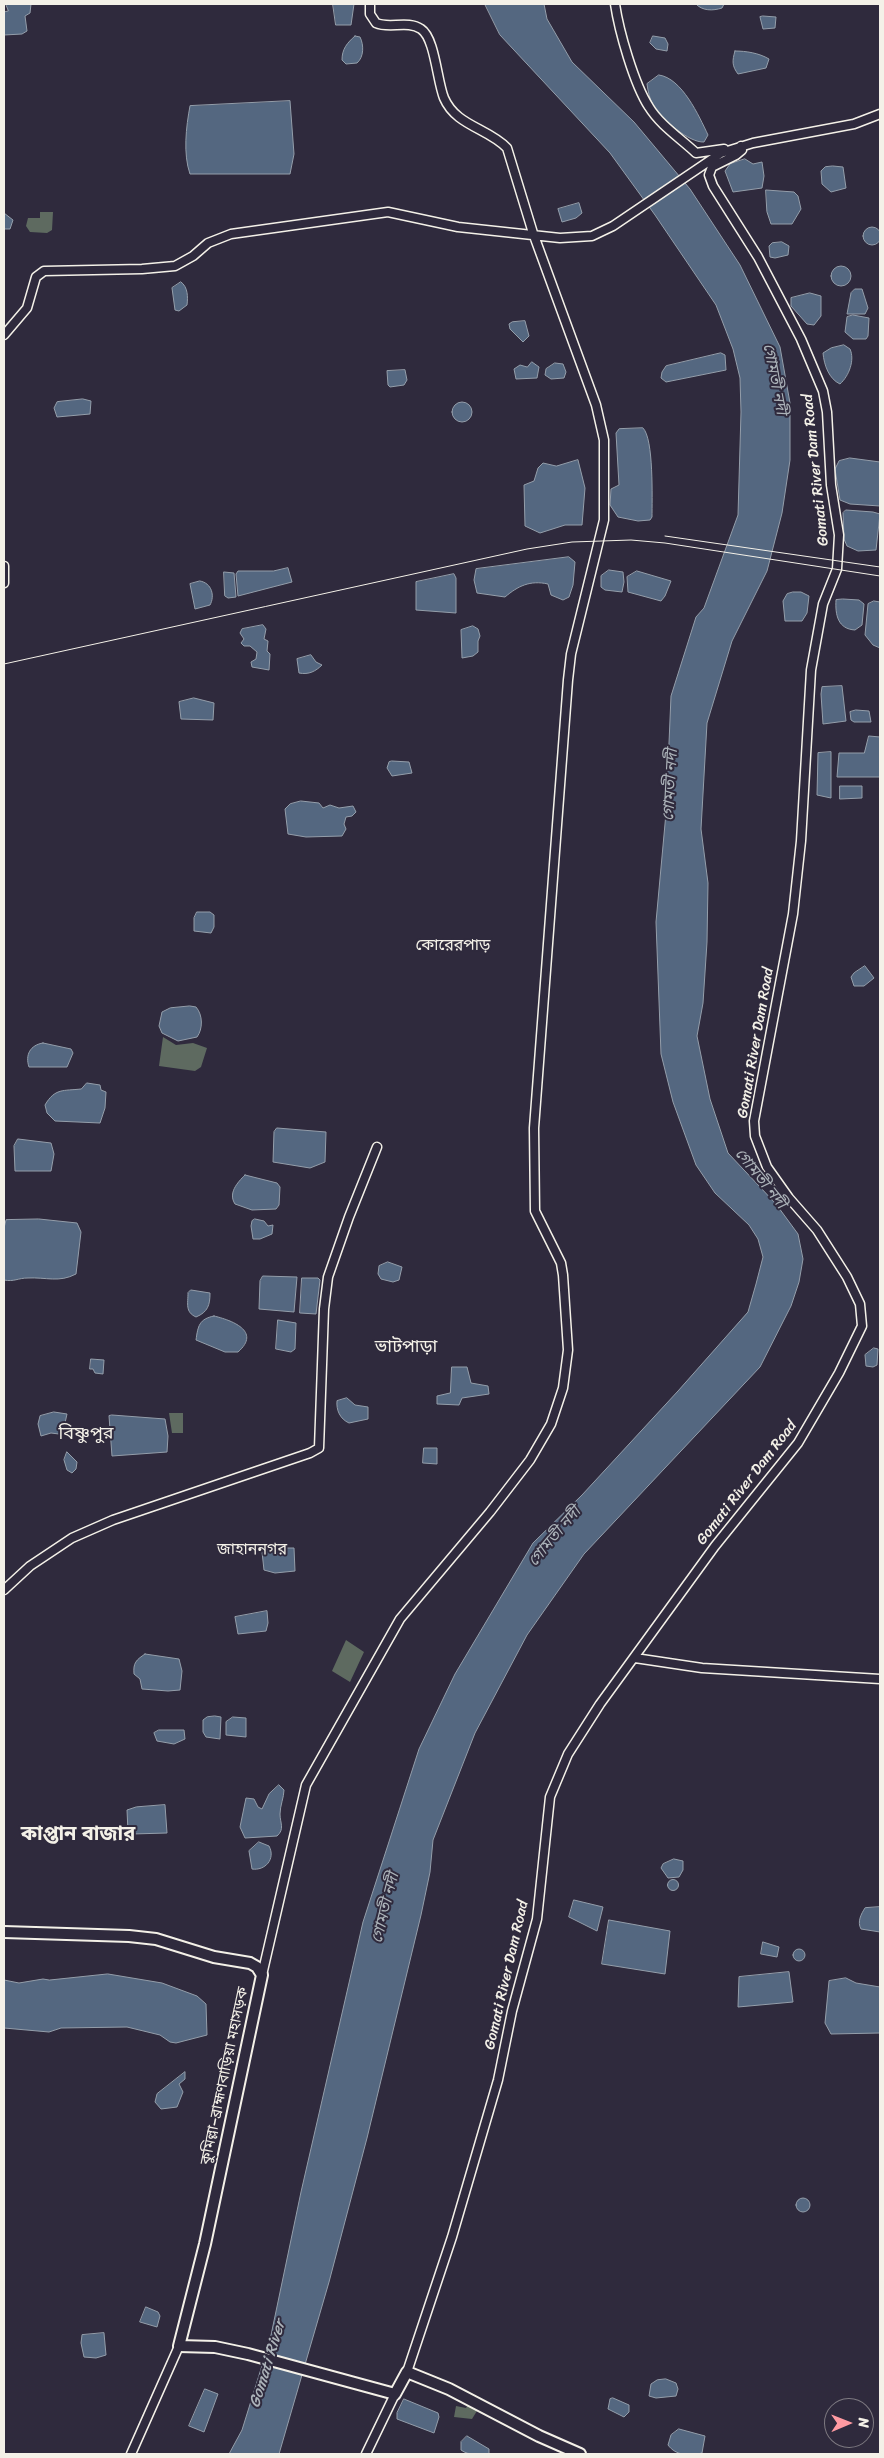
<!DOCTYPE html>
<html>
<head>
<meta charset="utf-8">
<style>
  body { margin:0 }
  #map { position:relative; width:884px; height:2458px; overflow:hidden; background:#2f2a3d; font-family:Sriracha,sans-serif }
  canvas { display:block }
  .frame { position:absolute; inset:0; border:5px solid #f4f1e8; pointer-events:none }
  .north { position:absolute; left:824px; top:2398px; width:50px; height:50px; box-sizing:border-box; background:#2f2a3d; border:1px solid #7e7a81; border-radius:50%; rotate:89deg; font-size:14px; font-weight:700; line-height:20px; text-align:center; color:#f4f1e8 }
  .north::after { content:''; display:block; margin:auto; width:18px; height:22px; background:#ff9aa2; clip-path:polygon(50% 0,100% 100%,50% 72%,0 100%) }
</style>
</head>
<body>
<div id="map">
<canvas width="884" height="2458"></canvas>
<div class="frame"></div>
<div class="north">N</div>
</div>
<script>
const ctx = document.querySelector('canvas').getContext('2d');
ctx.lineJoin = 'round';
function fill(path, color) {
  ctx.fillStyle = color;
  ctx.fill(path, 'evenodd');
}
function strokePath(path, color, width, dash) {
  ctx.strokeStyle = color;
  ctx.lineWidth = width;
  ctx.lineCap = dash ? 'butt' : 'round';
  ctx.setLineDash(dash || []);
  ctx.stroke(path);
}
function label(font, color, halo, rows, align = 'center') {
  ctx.font = font + ' Sriracha,"Noto Sans Bengali",sans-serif';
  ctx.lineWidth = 4;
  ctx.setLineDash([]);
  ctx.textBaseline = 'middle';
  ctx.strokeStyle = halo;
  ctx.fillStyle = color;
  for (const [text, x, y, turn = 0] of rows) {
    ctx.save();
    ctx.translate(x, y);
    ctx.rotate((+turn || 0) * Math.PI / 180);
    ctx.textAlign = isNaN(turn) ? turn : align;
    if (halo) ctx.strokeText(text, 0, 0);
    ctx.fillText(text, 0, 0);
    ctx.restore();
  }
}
const green = new Path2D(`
  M40 212H53L52 230 47 233 30 232 26 226 28 218H40Z
  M163 1037 176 1045 193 1043 207 1048 201 1067 195 1071 159 1066Z
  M169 1413H183V1433H172Z
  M346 1640 364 1652 350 1682 332 1671Z
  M470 2401 480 2406 472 2419 454 2417 456 2406 466 2408Z`);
const water = new Path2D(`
  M6 4H31L30 13 25 16 27 31 22 34 4 35V12L8 11Z
  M333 4H354L351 25H336Z
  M485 4H544L547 19 572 62 634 122 690 189 740 265 780 347 790 403V460L782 513 767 571 732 641 707 723 701 829 708 883 707 942 703 1003 697 1036 710 1099 728 1153 776 1204 798 1234 803 1259 799 1282 791 1306 760 1367 584 1554 527 1635 475 1733 433 1840 430 1872 421 1915 367 2138 329 2282 279 2454H229L242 2430 270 2340 301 2192 363 1922 419 1749 455 1674 533 1543 582 1495 678 1391 748 1312 756 1284 763 1257 758 1239 749 1225 715 1193 696 1165 673 1102 661 1054 656 922 666 813 671 696 696 617 704 608 738 515 741 412 740 378 733 349 716 305 655 215 610 153 500 35Z
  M696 4H724L722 8C713 11 702 11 696 4Z
  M763 16 776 17 775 28 763 29 760 17Z
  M355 36 360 37C364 45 364 57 357 63L346 64 342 60C342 49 347 43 355 36Z
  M653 36 665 38 668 44 667 51 656 49 650 43Z
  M735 51C746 51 759 53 769 59L766 68 738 74C732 66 732 61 735 51Z
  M659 75C682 78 699 116 708 135L704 142C689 143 662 119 654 107 650 100 648 92 647 84Z
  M290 101 294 154 290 174H190C183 154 186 127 190 106Z
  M745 159 753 164 762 162 764 176 762 188 733 192 725 171 730 164Z
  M833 166 843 167 846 188 831 192 822 184 821 171 825 167Z
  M766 190 794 192 798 196 801 209 792 224H771L767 212Z
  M579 203 582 213 576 218 562 222 558 209Z
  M4 213 13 220 10 229H4Z
  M863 236a9 9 0 1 1 18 0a9 9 0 1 1-18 0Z
  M782 242 789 246 788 255 775 258 770 257 769 246 772 243Z
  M831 276a10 10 0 1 1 20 0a10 10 0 1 1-20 0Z
  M181 282C188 287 188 297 187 305L179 311 175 310 172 288Z
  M855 289H862L868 308 865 314H847L851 293Z
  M810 293 821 296V316L814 325 807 324 791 306V298Z
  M853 315 869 318 868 336 866 339H853L845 332 847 317Z
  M525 321 529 336 523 342 510 329 509 324 512 322Z
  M844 345 850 349C855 360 849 376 840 384 829 379 824 365 823 353L831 348Z
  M721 353 725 355 726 370 666 382 661 378 662 372 666 366Z
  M532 362 539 367 537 378 516 379 514 369 520 365 527 367Z
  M555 363 563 364 566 372 564 378 551 379 545 375 546 369Z
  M405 370 407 380 404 385 390 387 388 385 387 371Z
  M83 399 91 401 90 414 57 417 54 408 57 402Z
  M452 412a10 10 0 1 1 20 0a10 10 0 1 1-20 0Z
  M643 428C654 438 652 500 652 517L650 520 638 521 618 517 610 505 611 489 619 485 616 433 619 429Z
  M850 458 880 462V506L850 504 840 500 835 469 839 461Z
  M578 460 585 488 582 525H565L540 533 525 526 524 485 534 481 538 468 543 463 556 466Z
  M846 510 873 512 880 514 876 550 858 551 847 546 844 539 843 513Z
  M569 557 575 562 573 585 569 597 563 600 551 595 548 584C530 580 518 586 505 597L477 593 474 580 476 569Z
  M288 568 292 582 238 596 236 574 238 571H273Z
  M609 570 623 572 624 582 622 592 605 590 601 587V576Z
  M637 571 671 581 665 596 661 601 628 592 627 577Z
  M224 572 234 573 236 597 228 598 225 596Z
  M454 574 456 578V613L416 610V582Z
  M200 581C212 583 215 596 210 605L195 609 190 584Z
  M793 592H801L809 596 807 613 802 621H785L783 601 787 594Z
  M843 599 859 600 864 604 862 625 855 630C838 629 835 615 836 600Z
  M874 601 880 602V648L873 645 865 635 868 604Z
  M263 625 266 629 264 639 268 641 267 651 270 654 269 670 252 667 251 662 256 659 257 652 250 646H244L241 643 244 639 240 633 242 629Z
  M473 626 478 629 480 636 478 641V652L473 656 462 658 461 630Z
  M311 655 316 662 322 665C316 671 309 675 299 673L297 659Z
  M842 686 846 721 823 724 821 694 822 687Z
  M194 698 214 703 213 720 181 719 179 702Z
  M856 710 869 711 871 722H854L851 720 850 712Z
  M869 736 880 737V777H837L839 753H864Z
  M831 752V798L817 795 818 753Z
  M392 761 409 762 412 773 392 776 387 768 389 762Z
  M840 786H862V798L840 799Z
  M301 801 319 803 323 808 330 805 339 808 353 806 356 812 352 816 346 817 344 824 346 829 342 836 306 837 288 834 285 809 290 804Z
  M197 912H210L214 915V927L211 933 194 931V918Z
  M865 966 874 978 864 986H854L851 977 854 973Z
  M190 1006 196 1007C203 1015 203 1029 197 1037L178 1041 162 1033 159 1026 162 1012 170 1008Z
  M43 1043 71 1049 73 1053 67 1067H29C25 1055 30 1045 43 1043Z
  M87 1083 100 1085 101 1090 106 1092 105 1108 100 1123 55 1121 47 1113 45 1105C55 1088 63 1091 81 1089Z
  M277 1128 326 1132 325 1162 310 1168 273 1162 274 1132Z
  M18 1139 51 1143 54 1154 51 1171H15L14 1146Z
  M245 1175 277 1183 280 1187 279 1205 276 1209 252 1210 235 1204C228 1193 237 1183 245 1175Z
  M39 1219 77 1223 81 1232 76 1274C59 1283 46 1277 28 1278 18 1278 14 1282 4 1280V1228L6 1220Z
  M255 1219 264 1221 268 1226 273 1225 272 1234 260 1239H253L251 1226 252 1221Z
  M388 1262 402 1267 399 1280 393 1282 381 1279 378 1274 379 1266Z
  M263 1276 297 1277 294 1312 259 1309 260 1281Z
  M302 1278H318L320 1280 316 1314 300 1313Z
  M191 1290 210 1293C210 1305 208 1312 196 1317 185 1312 188 1304 188 1293Z
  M214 1316C231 1320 262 1331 238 1352H225L196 1340C198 1326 199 1319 214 1316Z
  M278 1320 296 1323 295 1349 291 1352 276 1349Z
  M874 1348 878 1349 877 1365 873 1367 866 1366 865 1355Z
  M91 1359 104 1360 103 1374 95 1373 93 1369H90Z
  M452 1367H467L471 1383 488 1386 489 1394 462 1398 459 1405 437 1404V1396L450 1393Z
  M347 1398 355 1405 368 1407V1419L349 1423C340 1419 336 1410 337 1401Z
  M54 1412 67 1414 65 1423 72 1425V1432L67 1435 51 1433 41 1436 38 1424 40 1416Z
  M112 1415 165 1419 168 1436 167 1452 112 1456 109 1416Z
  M424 1448H437V1464L423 1463Z
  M67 1452 77 1462 76 1469 72 1473 67 1470 64 1460Z
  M271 1548H294L295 1571 275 1573 264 1570 262 1552Z
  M267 1611 268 1623 266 1631 238 1634 235 1617Z
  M145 1654 179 1659 182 1671 180 1690 168 1691 142 1689 140 1679 134 1674C133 1663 136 1660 145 1654Z
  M215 1716 221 1717 220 1739 206 1737 203 1732V1720L207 1717Z
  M233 1717 246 1718V1737L226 1735V1722Z
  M159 1730H184L185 1739 174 1744 157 1741 154 1733Z
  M279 1785 284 1790C284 1797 280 1806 280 1814 280 1823 285 1829 277 1836L245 1838 240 1827 246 1798 254 1799 258 1807 262 1809 269 1794Z
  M165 1805 167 1833 132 1834 128 1832 127 1810 136 1807Z
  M259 1842 269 1846C276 1859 265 1871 252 1869L249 1851Z
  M674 1859 683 1861V1870L679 1877 668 1878 661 1868 663 1864Z
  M667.5 1885a5.5 5.5 0 1 1 11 0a5.5 5.5 0 1 1-11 0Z
  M574 1900 603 1907 597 1931 569 1917Z
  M880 1907V1932L861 1929C857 1922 861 1914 865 1908Z
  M609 1920 670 1931 665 1974 602 1964Z
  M763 1942 779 1947 777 1957 761 1954Z
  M793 1955a6 6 0 1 1 12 0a6 6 0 1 1-12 0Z
  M789 1972 793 2002 738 2007 739 1977Z
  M108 1974 162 1983 197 1996 206 2004 207 2035 176 2043 170 2042 160 2035 127 2027 61 2028 49 2032 4 2028V1980L19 1983 43 1979 49 1980Z
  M846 1978 856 1983 880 1987V2033L831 2034 825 2023 829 1981Z
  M185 2072V2079L179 2084 183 2092 177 2107 161 2109 155 2102 157 2094Z
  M796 2205a7 7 0 1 1 14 0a7 7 0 1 1-14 0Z
  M146 2307 158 2312 160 2316 157 2327 140 2322Z
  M104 2333 106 2355 96 2358 84 2357 81 2343 82 2335Z
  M666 2379 676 2383 678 2389 676 2396 656 2398 649 2396 651 2384 657 2380Z
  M205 2389 218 2394 204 2432 189 2426Z
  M613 2398 629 2405V2412L624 2417 608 2409 610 2399Z
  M404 2399 438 2413 439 2417 434 2433 397 2419V2413Z
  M679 2429 705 2436 702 2453C690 2456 676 2456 668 2445L671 2435Z
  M467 2436 489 2449V2454C479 2454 469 2456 461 2450V2442Z`);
const secondary = new Path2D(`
  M615 4C619 31 634 84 649 107 660 125 680 138 696 153L724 149
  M4 335 27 308 36 277 44 271 142 269 175 266 193 256 208 243 231 234 388 212 458 227 560 238 592 236 613 226 721 153 753 143 854 124 880 114
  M4 566V583
  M4 1590 30 1566 72 1538 113 1520 310 1453 319 1448 324 1309 328 1277 349 1217 377 1147
  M635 1658 702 1668 880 1679
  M262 1975 306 1785 400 1619 490 1512 530 1460 551 1424 563 1388 568 1350 563 1275 561 1263 535 1211 534 1128 568 680 571 654 604 520V440L596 405 533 233 507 148C488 128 456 126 444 98 437 81 435 38 421 29 408 20 389 29 376 23L370 14V4
  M407 2372 452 2237 498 2080 512 2011 537 1919 550 1797 568 1754 600 1704 715 1546 798 1443 839 1373 862 1326 860 1304 847 1277 817 1230 789 1198 767 1167 755 1136 754 1121 793 914 801 841 811 670 823 604 837 569 839 535 831 485 827 412 823 391 801 339 758 257 713 186 709 175 712 167 736 155 742 150 741 146
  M131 2454 179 2346
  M366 2454 395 2394`);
const highway = new Path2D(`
  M4 1932 129 1936 156 1939 214 1957 250 1963 257 1967 262 1975 205 2244 179 2346 215 2347 248 2354 395 2394 407 2372 449 2389 539 2436 580 2454`);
const rail = new Path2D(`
  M665 536 880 567
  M4 664 527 549 572 542 631 540 665 543 880 576`);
const streetNames = [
  ["Gomati River Dam Road",816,470,-96],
  ["Gomati River Dam Road",756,1043,-80],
  ["Gomati River Dam Road",747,1483,-52],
  ["Gomati River Dam Road",507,1975,-77],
  ["কুমিল্লা–ব্রাহ্মণবাড়িয়া মহাসড়ক",225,2076,-78]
];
const waterNames = [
  ["গোমতী নদী",774,379,79],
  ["গোমতী নদী",671,785,-87],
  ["গোমতী নদী",760,1179,51],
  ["গোমতী নদী",555,1537,-50],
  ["গোমতী নদী",386,1908,-76],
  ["Gomati River",268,2364,-73]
];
const neighbourhoodNames = [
  ["কোরেরপাড়",453,946],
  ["জাহাননগর",252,1550]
];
const quarterNames = [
  ["ভাটপাড়া",406,1347],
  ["বিষ্ণুপুর",86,1434]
];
const districtNames = [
  ["কাপ্তান বাজার",78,1835]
];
fill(green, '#5e6a60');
fill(water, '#546780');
strokePath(water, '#949eaa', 1);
strokePath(secondary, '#f4f1e8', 11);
strokePath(highway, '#f4f1e8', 14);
strokePath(secondary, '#2f2a3d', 8);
strokePath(highway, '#2f2a3d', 10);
strokePath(rail, '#f4f1e8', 1);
label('15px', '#f4f1e8', '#2f2a3d', streetNames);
label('italic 16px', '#acb3b9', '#2f2a3d', waterNames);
label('16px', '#f4f1e8', '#2f2a3d', neighbourhoodNames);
label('18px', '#f4f1e8', '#2f2a3d', quarterNames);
label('bold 20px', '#f4f1e8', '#2f2a3d', districtNames);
</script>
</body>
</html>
